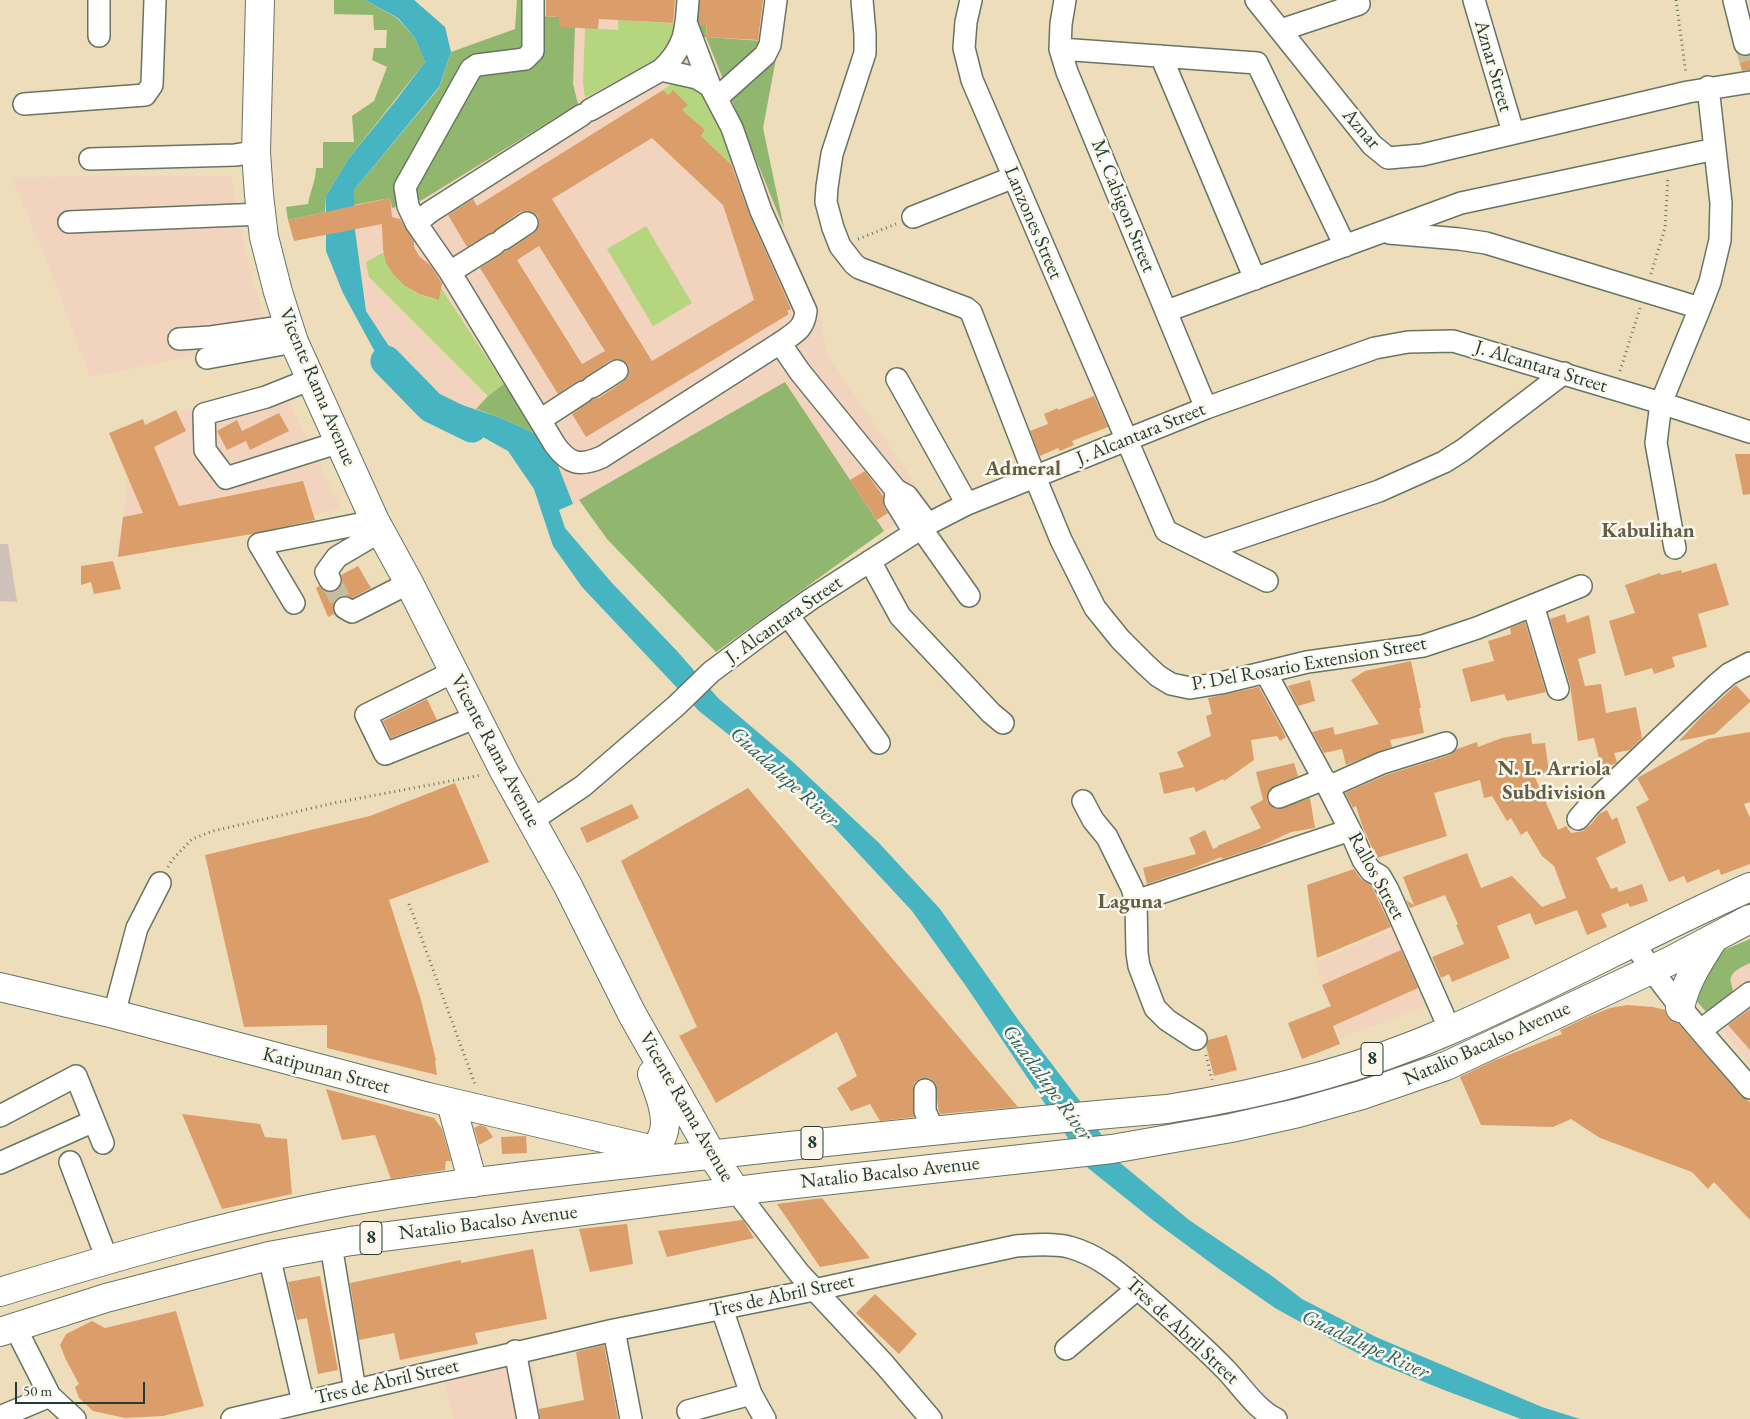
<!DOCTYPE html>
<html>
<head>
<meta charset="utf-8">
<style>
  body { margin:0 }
  #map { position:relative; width:1750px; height:1419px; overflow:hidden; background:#edddba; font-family:"EB Garamond",serif }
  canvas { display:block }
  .scale { position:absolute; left:15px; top:1382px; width:130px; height:22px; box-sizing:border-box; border:2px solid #1f3d34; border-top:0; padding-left:6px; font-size:15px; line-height:18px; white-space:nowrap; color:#1f3d34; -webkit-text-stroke:4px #fbf7ec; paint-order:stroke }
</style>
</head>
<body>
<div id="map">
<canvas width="1750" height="1419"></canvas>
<div class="scale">50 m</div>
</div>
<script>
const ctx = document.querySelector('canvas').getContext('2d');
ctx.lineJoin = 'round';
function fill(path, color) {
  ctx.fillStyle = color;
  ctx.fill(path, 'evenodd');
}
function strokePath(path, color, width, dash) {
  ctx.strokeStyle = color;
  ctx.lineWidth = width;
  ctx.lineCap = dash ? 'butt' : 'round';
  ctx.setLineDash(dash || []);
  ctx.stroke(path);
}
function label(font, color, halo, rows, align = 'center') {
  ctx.font = font + ' "EB Garamond",serif';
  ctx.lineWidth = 5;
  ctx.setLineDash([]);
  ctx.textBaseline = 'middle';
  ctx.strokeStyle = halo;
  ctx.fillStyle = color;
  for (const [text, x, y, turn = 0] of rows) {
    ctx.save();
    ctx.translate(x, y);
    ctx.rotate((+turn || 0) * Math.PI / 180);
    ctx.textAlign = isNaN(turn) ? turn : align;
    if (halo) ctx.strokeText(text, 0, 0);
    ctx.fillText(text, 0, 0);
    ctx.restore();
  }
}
const built = new Path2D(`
  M517 0H787L763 128 784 228 819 309 827 354 929 504 884 531 785 382 573 504 555 458 498 417 441 398 398 360 366 311 355 230 354 190 439 88 451 52 515 29Z
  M231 176 248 262 270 340 90 377 49 267 11 177Z
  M279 381 341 509 118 557 128 476 109 433Z
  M1400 926 1437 1002 1340 1038 1314 963Z
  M1750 939V1063L1692 996Z
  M532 1360 544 1419H453L444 1379Z`);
const industrial = new Path2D(`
  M0 544H8L17 602 0 601Z`);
const green = new Path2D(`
  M618 20 681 24 661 57 585 98 583 83 585 28 618 30Z
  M673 83H692L708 98 736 168 701 136 705 130 682 110 687 105 672 91 668 95 663 90Z
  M646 226 692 303 653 326 607 249Z
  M384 252C388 269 402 287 419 294 425 297 432 298 439 300L441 288 504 384 488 396 369 277 366 262Z`);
const forest = new Path2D(`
  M334 0H365L397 18 415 38 425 62 349 158 326 196 325 212 288 220 286 207 308 204C310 192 316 180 316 168H323V142H354L352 116 374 101 387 67 372 60 374 48H386L387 30H374L373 15 334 14Z
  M517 0H543L542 16 559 17 575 28 573 84 578 104 422 200 392 208 390 198 354 205V190L439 88 451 52 515 29Z
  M694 0H708L706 37 762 41 765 0H787L763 128 784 228 706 37H697Z
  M785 382 884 531 716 652 607 539 579 500Z
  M504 384 538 432 536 434 498 417 476 409 488 396Z
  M1750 939V963C1742 967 1728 972 1731 983 1732 988 1734 990 1732 995L1710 1016 1692 996 1705 958Z`);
const water = new Path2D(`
  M365 0H414L445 27 451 52 439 87 354 190 355 230 366 311 398 360 441 398 498 417 536 434 555 458 573 504 559 510 565 528 612 583 677 651 719 699 794 763 879 843 940 909 1019 1021 1080 1101 1118 1161 1189 1220 1272 1276 1302 1299 1376 1337 1542 1407 1580 1419H1521L1444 1390 1375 1362 1338 1343 1275 1308 1219 1269 1154 1221 1088 1168 968 989 912 911 803 794 699 711 582 587 553 546 534 489 508 451 436 411 375 352 343 293 326 251V196L349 158 397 99 425 62 415 38 398 18Z`);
const river = new Path2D(`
  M386 361 431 407 472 427`);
const building = new Path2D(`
  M546 0H675L673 23 599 19 598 29 559 27V17L546 16Z
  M700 0H763L758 40 706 37 707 25H700L699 21Z
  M1737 53 1742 56 1750 55V70L1742 71Z
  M663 90 668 95 673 90 688 105 682 110 705 130 701 136 731 164 750 216 791 309 787 311 789 314 586 437 572 414 593 399 599 398 624 381 628 377 629 371 628 365 622 360 617 359 611 360 582 380 576 382 558 394 480 268 534 233 538 228 539 222 538 216 532 212 526 211 520 212 493 232 467 247 448 215 473 199 477 206ZM652 138 723 205 754 300 652 361 552 199ZM539 246 605 351 582 364 517 260Z
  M390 198 392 217 400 219 414 241V247L419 256 431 266 442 283 439 300 419 294 405 286 394 275 386 263 383 249 382 224 294 241 288 220Z
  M1094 396 1108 427 1072 441 1074 445 1060 451 1058 448 1040 456 1030 431 1048 424 1044 414 1058 408V410Z
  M176 410 186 431 154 447 179 506 303 481 315 520 252 534 118 557 123 517 143 513 109 433 143 419 145 425Z
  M279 413 289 431 250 450 246 441 227 450 217 431 237 420 242 431Z
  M1735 454H1750V494L1743 495Z
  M865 471 883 496 884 507 888 513 877 520 850 480Z
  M113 561 121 589 94 594 91 582 81 585V566Z
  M1716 563 1729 605 1698 614 1707 647 1672 657 1675 667 1654 674 1652 668 1625 676 1609 621 1635 613 1625 585 1660 573 1661 575 1681 570 1682 573Z
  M358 566 371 588 352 598 345 596 338 598 334 602 333 609 334 614 328 617 316 588 319 586 323 590 329 592 336 591 341 586 342 581 341 575Z
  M1565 614 1567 623 1589 615 1596 653 1578 659 1585 686 1601 684 1606 713 1636 707 1642 738 1630 750 1614 753 1617 762 1615 764 1601 767 1594 738 1578 741 1570 685 1550 619Z
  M1525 622 1546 692 1507 701 1504 694 1471 702 1462 669 1494 661 1488 641 1511 634 1510 628Z
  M1411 661 1421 708H1419L1424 733 1390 740 1392 747 1346 765 1342 749 1324 753 1312 732 1333 727 1335 735 1379 724 1351 680 1365 671Z
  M1310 680 1315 701 1298 706 1288 686Z
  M1736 685 1750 700V702L1715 734 1679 741 1702 716Z
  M1259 687 1286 737 1280 741 1277 736 1251 740 1254 760 1224 781 1223 779 1196 792 1194 787 1164 794 1159 773 1184 767 1177 752 1211 736 1206 716 1212 714 1208 698Z
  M427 699 437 720 391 738 383 721Z
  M1750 732V802L1744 804 1750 818V864L1721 875 1719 869 1687 883 1684 876 1669 882 1636 807 1649 800 1637 778 1708 739Z
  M1531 733 1532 744 1545 743 1549 772 1534 775 1558 830 1566 826 1571 833 1583 831 1593 822 1599 814 1607 810 1612 820 1617 817 1626 843 1596 858 1611 889 1617 887 1619 892 1642 884 1648 901 1630 907 1628 903 1601 914 1607 927 1587 935 1577 910 1535 925 1530 913 1497 926 1510 958 1452 982 1449 974 1441 978 1432 957 1464 944 1456 925 1458 924 1448 902 1445 895 1410 908 1406 900 1414 905 1403 877 1467 853 1481 888 1512 876 1542 907 1566 898 1554 866 1542 856 1527 831 1521 835 1511 818 1507 821 1492 796 1484 798 1480 780 1434 793 1447 836 1377 858 1363 828 1356 806 1353 808 1345 793 1386 775 1450 755 1457 749 1477 742 1478 747 1502 738Z
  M1294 763 1298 776 1270 789 1267 795V801L1272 807 1278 809 1310 798 1315 828 1291 832 1259 847 1222 859 1221 857 1186 871 1147 884 1143 868 1196 854 1189 838 1205 830 1213 849 1218 847 1217 846 1261 828 1250 807 1263 800 1256 772Z
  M455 783 489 862 389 900 421 1000 436 1060 435 1061 437 1075 327 1048V1025L244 1027 205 855 370 816Z
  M748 788 1018 1107 940 1114 938 1108 936 1084 931 1079 925 1078 919 1079 914 1083 913 1090 914 1117 880 1121 870 1104 851 1111 837 1088 857 1076 837 1032 716 1103 679 1036 697 1027 621 861Z
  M632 804 639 818 587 843 580 828Z
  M1354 869 1361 879 1371 885 1391 927 1317 958 1307 885Z
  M1401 950 1418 988 1333 1026 1340 1044 1302 1059 1288 1023 1331 1006 1322 985Z
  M1627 1005 1653 1007 1665 1010 1669 1019 1678 1023 1741 1096 1750 1102V1220L1714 1182 1708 1189 1692 1172 1600 1138 1571 1119 1553 1127 1481 1125 1460 1077 1493 1061 1562 1034 1560 1030 1590 1016 1610 1008Z
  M1750 1009V1050L1728 1025Z
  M1227 1035 1237 1070 1214 1076 1206 1046 1208 1040Z
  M326 1089 434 1118 442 1129 451 1161H446L445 1170 391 1179 375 1135 342 1140Z
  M182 1114 260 1124 265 1137 287 1139 292 1194 222 1209Z
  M480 1125 486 1127 493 1137 479 1145 474 1128Z
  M526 1136 527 1153 502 1154 501 1137Z
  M822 1198 870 1258 820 1267 777 1204Z
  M743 1220 754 1238 667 1257 658 1231Z
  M627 1224 633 1264 590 1272 579 1229Z
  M533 1249 547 1319 475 1333 478 1344 400 1360 394 1333 359 1340 350 1283 461 1260V1263Z
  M320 1276 338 1370 318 1374 307 1318 297 1320 288 1282Z
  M875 1294 917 1334 899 1354 856 1313Z
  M176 1311 204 1406 163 1416 125 1418 93 1411 79 1398 75 1387 79 1384 66 1360 60 1345 66 1334 92 1321 105 1328Z
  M604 1345 618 1419H540L539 1409 584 1400 576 1352Z`);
const minorTunnel = new Path2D(`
  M1745 44 1750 60
  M330 580 345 608`);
const path = new Path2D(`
  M1676 0 1686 74
  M858 239 896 224
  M1651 274 1665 228 1668 177
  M1620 371 1640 308
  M168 867 172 860 192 839 213 831 334 803 482 775
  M409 904 476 1087
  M1206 1055 1212 1080`);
const minor = new Path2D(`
  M99 0V36
  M533 0V51L525 59 477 65 471 69 405 187 408 206 416 223 450 272 555 445C569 464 579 467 602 457L780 343C794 333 804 330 806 311L761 211 732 128 710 86 697 78 661 70
  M862 0 865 34V53L832 154 827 187 826 202 833 228 840 246 854 264 859 268 966 308 971 312 1035 477 1061 540 1095 608 1120 639 1145 664 1158 676 1171 684 1190 688 1221 683 1307 662 1423 646 1477 628 1581 586
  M971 0 966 22 964 48 972 80 1166 531 1267 581
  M1065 0 1061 24 1060 49 1067 72 1206 408
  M1256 0 1372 145 1388 158 1422 155 1688 92 1750 82
  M1474 0 1513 132
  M1734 0 1745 44
  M687 25 710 86
  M1281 30 1359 4 1357 0
  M1060 49 1257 63 1345 246
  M1161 56 1255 279
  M717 98 765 55 770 45 776 0
  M24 104 145 95 152 85 155 0
  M590 110 661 70C685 48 686 31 688 0
  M90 159 235 155 256 152
  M913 217 1014 177
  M69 222 262 214
  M416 223 430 212 582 115
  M1389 233 1459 239 1486 243 1700 308
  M503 239 527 223
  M450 272 495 244
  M1167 311 1461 203 1715 149
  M179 339 211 337 288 326
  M780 343 800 372 896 490 907 496 928 524
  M207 358 294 342
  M311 379 266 397 204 414 205 450 226 478 340 442
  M897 379 967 504
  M592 387 617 371
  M540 420 583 392
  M896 490 895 501 914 532
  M921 528 969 596
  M1675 548 1656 443 1661 403 1700 308 1710 282 1720 240 1721 203 1708 87
  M1204 550 1379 491 1444 462 1463 450 1564 373
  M870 561 900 616 991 713 1003 723
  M330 580 326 572 337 557 381 531
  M294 603 259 544 375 521
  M1533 605 1558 689
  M345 608 352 612 409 583
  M788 615 879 743
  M453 672 366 715 385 754 477 717
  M1266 673 1328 787 1350 830 1363 860 1371 871 1380 876 1388 890 1450 1030
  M1328 787 1382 763 1446 743
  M1279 797 1324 779
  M1083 801 1093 820 1107 837 1132 888 1136 901 1137 953 1139 966 1155 1008 1167 1020 1196 1039
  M1578 819 1590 805 1716 685 1729 674 1750 663
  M531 821 583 786 676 706 711 672 766 631 811 599 928 524 967 504 1206 408 1375 348 1408 342 1453 341 1661 403 1750 432
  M1136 901 1350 830
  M1634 943C1667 996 1710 1041 1750 1088
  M114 1014 137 928 160 883
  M1701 1030 1750 993
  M925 1090V1111L934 1132
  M0 1116 76 1076 103 1143
  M70 1162 107 1259
  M0 1163 94 1121
  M736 1191 799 1273 884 1364 931 1419
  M331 1245 355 1390
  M269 1256 303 1402
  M722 1309 751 1394 765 1419
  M15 1327 50 1396 75 1419
  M614 1330 631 1419
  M1066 1349 1137 1289
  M515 1351 528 1419
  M688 1411 751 1394
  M0 1417 50 1396
  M232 1419 614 1330 814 1290 1016 1246C1033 1245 1051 1243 1069 1247 1103 1256 1128 1281 1154 1303 1179 1325 1204 1347 1227 1371 1242 1387 1256 1409 1276 1419`);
const major = new Path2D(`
  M260 0 256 152 259 195 264 237 278 292 294 342 375 521 409 583 504 771 568 886 632 1014 712 1155 736 1191
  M0 987 114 1014 428 1097 654 1150
  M1680 1008C1686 980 1699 962 1714 938
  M451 1103 473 1183
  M639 1161C678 1137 665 1110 652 1074
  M0 1292C114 1257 228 1224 345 1202 451 1183 558 1172 664 1160 831 1141 999 1123 1167 1109 1263 1094 1360 1070 1450 1030 1552 986 1649 932 1750 887
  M0 1332 106 1298 202 1273 269 1256 351 1241 768 1187 1112 1149 1231 1128 1298 1113 1362 1095 1446 1066 1670 961 1750 919`);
const shields = [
  [1372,1059,22],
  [812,1143,22],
  [371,1238,22]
];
const shieldNames = [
  ["8",1372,1059],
  ["8",812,1143],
  ["8",371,1238]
];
const streetNames = [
  ["Aznar Street",1493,66,74],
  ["Aznar",1361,129,49],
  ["M. Cabigon Street",1123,206,68],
  ["Lanzones Street",1033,223,67],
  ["J. Alcantara Street",1541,367,17],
  ["Vicente Rama Avenue",317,387,67],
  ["J. Alcantara Street",1141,434,-22],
  ["J. Alcantara Street",784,620,-35],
  ["P. Del Rosario Extension Street",1309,664,-10],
  ["Vicente Rama Avenue",495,751,62],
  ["Rallos Street",1376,876,61],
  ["Natalio Bacalso Avenue",1487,1044,-24],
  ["Katipunan Street",326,1071,15],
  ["Vicente Rama Avenue",686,1107,60],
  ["Natalio Bacalso Avenue",890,1173,-6],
  ["Natalio Bacalso Avenue",488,1223,-7],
  ["Tres de Abril Street",782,1296,-12],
  ["Tres de Abril Street",1182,1331,43],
  ["Tres de Abril Street",387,1382,-13]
];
const neighbourhoodNames = [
  ["Admeral",1023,469],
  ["Kabulihan",1648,531],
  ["N. L. Arriola",1554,769],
  ["Subdivision",1554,793],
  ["Laguna",1130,902]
];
const waterNames = [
  ["Guadalupe River",784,777,42],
  ["Guadalupe River",1047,1083,54],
  ["Guadalupe River",1365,1345,25]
];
fill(built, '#f2d4be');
fill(industrial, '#cfc0ba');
fill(green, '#b5d67e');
fill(forest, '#90b76d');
fill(water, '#47b4c2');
strokePath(river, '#47b4c2', 31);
fill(building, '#db9e6b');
strokePath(minorTunnel, '#c4bd9f', 21, [21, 11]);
strokePath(minor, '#677563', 24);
strokePath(major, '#677563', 30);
strokePath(path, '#677563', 3, [1, 4]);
strokePath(minor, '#fff', 21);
strokePath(major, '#fff', 28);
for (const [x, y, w] of shields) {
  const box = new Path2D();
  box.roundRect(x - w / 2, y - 16.5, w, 33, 4);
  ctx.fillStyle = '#fbf7ec';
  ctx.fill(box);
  strokePath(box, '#1f3d34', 1);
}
label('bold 19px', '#1f3d34', null, shieldNames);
label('20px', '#1f3d34', '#fbf7ec', streetNames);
label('bold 21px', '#615f47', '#fbf7ec', neighbourhoodNames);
label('italic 21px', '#2b615f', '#fbf7ec', waterNames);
</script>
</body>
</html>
